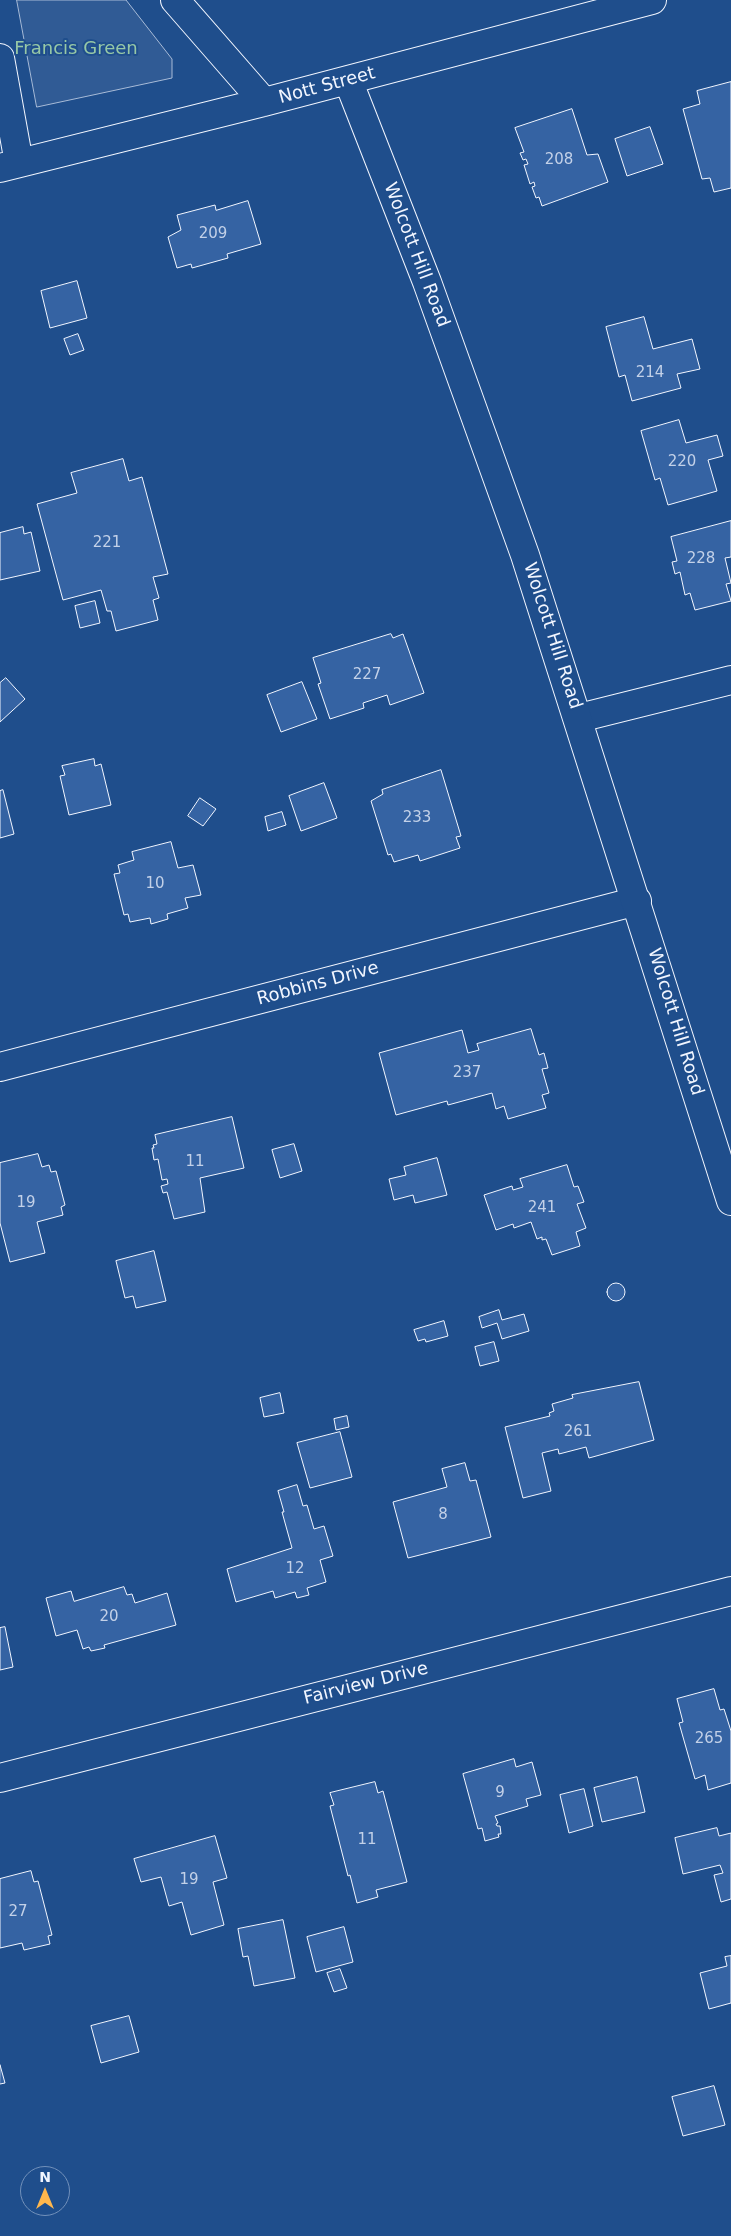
<!DOCTYPE html>
<html>
<head>
<meta charset="utf-8">
<style>
  body { margin:0 }
  #map { position:relative; width:731px; height:2236px; overflow:hidden; background:#1f4e8c; font-family:"DejaVu Sans",sans-serif }
  canvas { display:block }
  .north { position:absolute; left:20px; top:2166px; width:50px; height:50px; box-sizing:border-box; background:#1f4e8c; border:1px solid #7391ba; border-radius:50%; rotate:0deg; font-size:14px; font-weight:700; line-height:20px; text-align:center; color:#f2f6ff }
  .north::after { content:''; display:block; margin:auto; width:18px; height:22px; background:#ffb74d; clip-path:polygon(50% 0,100% 100%,50% 72%,0 100%) }
</style>
</head>
<body>
<div id="map">
<canvas width="731" height="2236"></canvas>
<div class="north">N</div>
</div>
<script>
const ctx = document.querySelector('canvas').getContext('2d');
ctx.lineJoin = 'round';
function fill(path, color) {
  ctx.fillStyle = color;
  ctx.fill(path, 'evenodd');
}
function strokePath(path, color, width, dash) {
  ctx.strokeStyle = color;
  ctx.lineWidth = width;
  ctx.lineCap = dash ? 'butt' : 'round';
  ctx.setLineDash(dash || []);
  ctx.stroke(path);
}
function label(font, color, halo, rows, align = 'center') {
  ctx.font = font + ' "DejaVu Sans",sans-serif';
  ctx.lineWidth = 4;
  ctx.setLineDash([]);
  ctx.textBaseline = 'middle';
  ctx.strokeStyle = halo;
  ctx.fillStyle = color;
  for (const [text, x, y, turn = 0] of rows) {
    ctx.save();
    ctx.translate(x, y);
    ctx.rotate((+turn || 0) * Math.PI / 180);
    ctx.textAlign = isNaN(turn) ? turn : align;
    if (halo) ctx.strokeText(text, 0, 0);
    ctx.fillText(text, 0, 0);
    ctx.restore();
  }
}
const green = new Path2D(`
  M17 0H126L172 59V78L37 107Z`);
const building = new Path2D(`
  M731 82V188L714 192 710 178 702 179 683 109 700 104 697 91Z
  M572 109 587 155 598 154 608 182 542 206 539 197 536 198 532 187 535 186 534 182 530 184 524 165 528 164 526 159 523 160 520 153 524 152 515 128Z
  M650 127 663 164 627 176 615 139Z
  M248 201 261 244 227 254 228 258 192 268 191 264 177 268 168 237 181 230 177 215 215 205 216 210Z
  M77 281 87 318 50 328 41 291Z
  M644 317 653 349 692 339 700 369 677 374 681 388 632 401 625 375 619 377 606 327Z
  M78 334 84 350 70 355 64 339Z
  M679 420 686 443 717 435 723 456 708 460 717 491 668 505 660 478 655 480 641 431Z
  M123 459 129 481 142 477 168 574 153 577 159 598 153 600 158 620 116 631 111 611H107L101 590 63 600 37 504 77 493 71 473Z
  M731 521V557L725 558 731 583 726 584 731 601 695 610 690 593 685 595 680 572 675 574 672 562 677 561 671 537Z
  M23 527 24 534 31 532 40 571 0 580V533Z
  M95 601 100 623 80 628 75 606Z
  M391 634 393 638 403 634 424 693 390 705 387 695 363 703 364 708 330 719 318 684 321 683 313 658Z
  M6 678 25 699 0 722V683Z
  M302 682 317 719 281 732 267 695Z
  M94 759 95 766 101 764 111 805 69 815 60 776 65 775 62 766Z
  M441 770 461 836 456 837 460 848 420 861 418 855 394 862 391 854 388 855 371 801 383 794 382 790Z
  M324 783 337 818 301 831 289 796Z
  M3 790 14 834 0 838V791Z
  M200 798 216 809 203 826 188 816Z
  M282 812 286 825 268 831 265 817Z
  M171 842 178 868 193 865 201 895 185 898 188 908 167 914 168 919 151 924 150 918 130 922 128 914 124 915 114 874 120 873 118 865 134 860 132 852Z
  M531 1029 539 1055 544 1053 548 1068 542 1069 549 1093 542 1095 546 1108 508 1119 504 1106 496 1109 492 1093 448 1105 447 1101 396 1115 379 1053 462 1030 468 1053 479 1050 477 1044Z
  M232 1117 244 1168 200 1178 205 1212 174 1219 167 1192 163 1193 161 1186 168 1184 167 1179 162 1180 158 1159 154 1160 152 1148H154L153 1145 157 1144 155 1135Z
  M294 1144 302 1171 280 1178 272 1150Z
  M38 1154 42 1167 49 1165 51 1172 56 1171 65 1205 61 1207 63 1215 37 1222 45 1253 10 1262 0 1223V1163Z
  M437 1158 447 1195 415 1203 413 1195 394 1200 389 1179 406 1175 404 1167Z
  M567 1165 574 1187 578 1186 584 1202 577 1204 586 1228 576 1232 580 1246 552 1255 546 1239 542 1240V1237L537 1239 531 1222 514 1228 513 1224 496 1230 484 1195 512 1186 513 1190 523 1187 520 1179Z
  M154 1251 166 1301 136 1308 133 1296 125 1298 116 1261Z
  M607 1292a9 9 0 1 1 18 0a9 9 0 1 1-18 0Z
  M499 1310 502 1320 524 1314 529 1331 502 1339 497 1323 482 1328 479 1317Z
  M444 1321 448 1336 426 1342 425 1339 418 1341 414 1330Z
  M494 1342 499 1361 480 1366 475 1347Z
  M639 1382 654 1440 589 1458 586 1447 559 1454 558 1449 542 1453 551 1491 523 1498 505 1427 550 1416 549 1413 554 1411 552 1404 573 1398 572 1395Z
  M280 1393 284 1413 264 1417 260 1398Z
  M347 1416 349 1427 336 1430 334 1419Z
  M340 1432 352 1477 310 1488 297 1443Z
  M465 1463 470 1481 476 1480 491 1537 408 1558 393 1502 447 1487 442 1469Z
  M297 1485 303 1506 307 1505 314 1529 324 1526 333 1556 320 1560 326 1582 307 1588 309 1595 297 1598 295 1592 275 1598 273 1591 236 1602 227 1569 292 1548 282 1512H284L278 1491Z
  M124 1587 127 1595 132 1594 135 1603 167 1593 176 1625 104 1645 105 1648 91 1651 89 1647 83 1649 77 1630 56 1636 46 1598 71 1591 74 1601Z
  M5 1627 13 1667 0 1670V1628Z
  M714 1689 720 1710 724 1709 731 1731V1783L708 1790 705 1775 695 1779 679 1723 683 1722 677 1699Z
  M514 1759 516 1767 532 1762 541 1795 526 1799 528 1806 495 1816 498 1823 496 1824 497 1826H500L501 1834H498L499 1837 485 1841 482 1828 478 1829 463 1774Z
  M637 1777 645 1812 602 1822 594 1788Z
  M375 1782 378 1793 383 1791 407 1882 376 1890 378 1897 357 1903 350 1875 348 1876 330 1806 334 1805 330 1793Z
  M584 1789 593 1826 569 1833 560 1795Z
  M717 1828 719 1836 731 1833V1899L721 1902 714 1875 723 1873 720 1865 683 1874 675 1838Z
  M215 1836 227 1878 213 1882 224 1925 191 1935 182 1902 169 1906 161 1877 141 1882 134 1859Z
  M31 1871 34 1882 38 1881 52 1935 48 1936 50 1944 24 1950 22 1943 0 1948V1879Z
  M283 1920 295 1978 254 1986 248 1956 243 1957 238 1929Z
  M344 1927 353 1962 316 1972 307 1937Z
  M731 1956V2003L709 2009 700 1973 727 1966 725 1957Z
  M340 1969 347 1988 334 1992 327 1973Z
  M129 2016 139 2052 101 2063 91 2026Z
  M0 2065 5 2083 0 2084Z
  M714 2086 725 2125 683 2136 672 2097Z`);
const street = new Path2D(`
  M579 718 731 680
  M0 1067 637 901
  M0 1778 731 1591`);
const secondary = new Path2D(`
  M175 0 264 102
  M0 58 19 163
  M348 80 427 282 525 555 731 1201
  M0 168 264 102 652 0`);
const numberNames = [
  ["208",559,160],
  ["209",213,234],
  ["214",650,373],
  ["220",682,462],
  ["221",107,543],
  ["228",701,559],
  ["227",367,675],
  ["233",417,818],
  ["10",155,884],
  ["237",467,1073],
  ["11",195,1162],
  ["19",26,1203],
  ["241",542,1208],
  ["261",578,1432],
  ["8",443,1515],
  ["12",295,1569],
  ["20",109,1617],
  ["265",709,1739],
  ["9",500,1793],
  ["11",367,1840],
  ["19",189,1880],
  ["27",18,1912]
];
const parkNames = [
  ["Francis Green",76,49]
];
const streetNames = [
  ["Nott Street",327,86,-15],
  ["Wolcott Hill Road",416,255,69],
  ["Wolcott Hill Road",552,636,72],
  ["Robbins Drive",318,984,-15],
  ["Wolcott Hill Road",675,1022,73],
  ["Fairview Drive",366,1684,-14]
];
fill(green, '#305b95');
strokePath(green, '#a8bbd7', 1);
fill(building, '#3563a3');
strokePath(building, '#f2f6ff', 1);
strokePath(street, '#f2f6ff', 30);
strokePath(secondary, '#f2f6ff', 30);
strokePath(street, '#1f4e8c', 28);
strokePath(secondary, '#1f4e8c', 28);
label('15px', '#c3d1e8', null, numberNames);
label('18px', '#97c8a6', '#1f4e8c', parkNames);
label('18px', '#f2f6ff', '#1f4e8c', streetNames);
</script>
</body>
</html>
